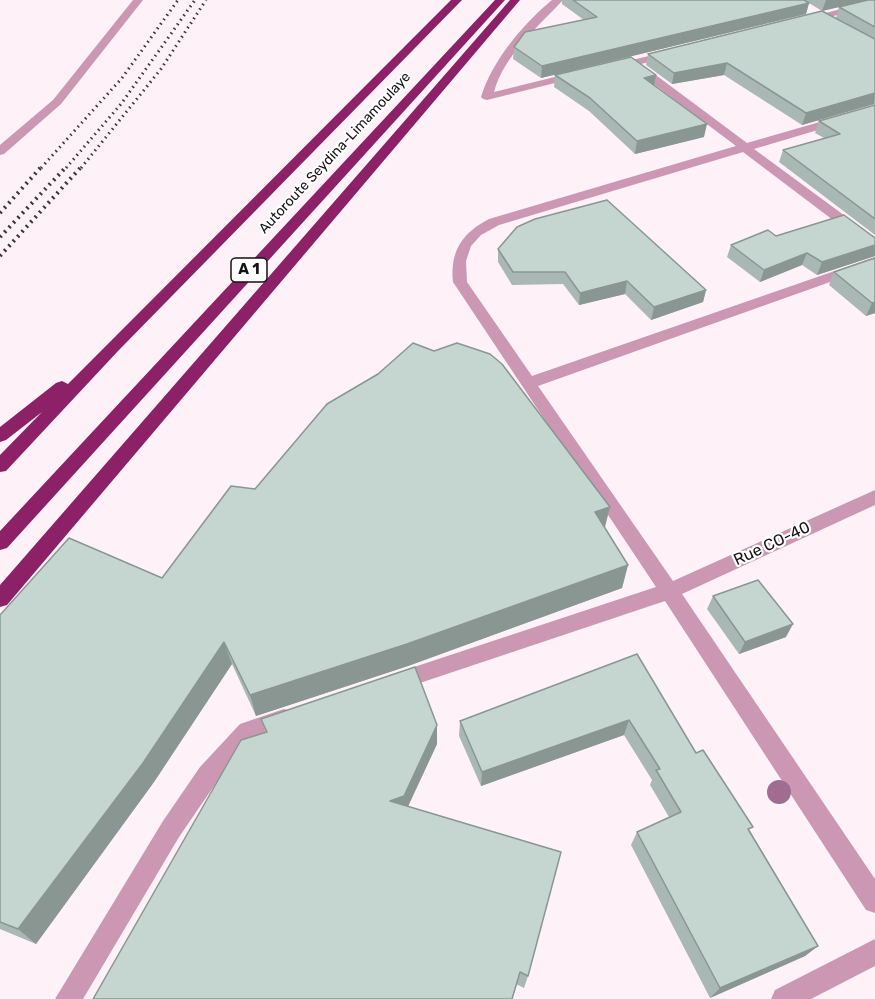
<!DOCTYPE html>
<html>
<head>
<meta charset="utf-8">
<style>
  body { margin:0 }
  canvas { display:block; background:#fef1f8 }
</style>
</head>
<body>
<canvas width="875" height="999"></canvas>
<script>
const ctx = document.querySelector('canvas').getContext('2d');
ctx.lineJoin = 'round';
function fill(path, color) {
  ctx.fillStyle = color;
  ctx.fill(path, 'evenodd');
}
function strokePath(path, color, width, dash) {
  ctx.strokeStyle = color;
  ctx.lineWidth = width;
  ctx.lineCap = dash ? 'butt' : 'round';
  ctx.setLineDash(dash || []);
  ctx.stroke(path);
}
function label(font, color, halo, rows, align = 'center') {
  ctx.font = font + ' Rubik,sans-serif';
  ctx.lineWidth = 4.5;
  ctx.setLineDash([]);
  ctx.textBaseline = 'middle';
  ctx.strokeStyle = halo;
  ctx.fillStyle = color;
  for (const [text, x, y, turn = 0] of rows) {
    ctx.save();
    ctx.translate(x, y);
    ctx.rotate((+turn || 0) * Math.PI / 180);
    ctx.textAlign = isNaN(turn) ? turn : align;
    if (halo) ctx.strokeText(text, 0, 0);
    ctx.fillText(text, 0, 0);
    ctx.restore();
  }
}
const minor = new Path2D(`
  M133 0H143L61 104 4 154 0 155V145L53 100Z
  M552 0H563C538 27 504 55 494 92L579 71 583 72V76L487 100 483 99 481 97C492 61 523 24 552 0Z
  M875 0V6L804 23 799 20Z
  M670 51 675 54 674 56 641 64 747 143 875 106V113L754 149 875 238V249L870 248 743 152 499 225 481 235 471 246 466 261 467 282 532 376 875 257V266L538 386 673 581 875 490V505L682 594 875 879V913L866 910 665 601 396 691 389 689 386 682 389 675 396 673 656 587 453 282C450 251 462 233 489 219L736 146 631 67 615 70 610 67 611 65Z
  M284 709 292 712 295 719 292 726 255 739 216 783 179 837 83 999H55L163 821 200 767 240 724Z
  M875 939V966L811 999H771L775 990Z`);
const highway = new Path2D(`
  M451 0H462L118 351 6 471 0 472V455L42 412 6 440 0 442V427L56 383 62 381 68 384Z
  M495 0H505L7 548 0 550V531Z
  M510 0H520L7 605 0 607V585Z`);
const railFar1 = new Path2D(`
  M41 168 122 78 178 0
  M66 168 121 104 195 0
  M81 168 161 69 206 0`);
const rail = new Path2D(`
  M0 213 42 166
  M0 237 67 166
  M0 256 82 166`);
const trees = [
  [779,792]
];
const wall = new Path2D(`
  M562 0H875V104L802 125 724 75 672 84 646 65 648 54 846 23 836 18 839 7 851 4 822 11 809 3 806 14 541 78 513 59 514 47 584 20 562 4Z
  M555 75H656L655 85 704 137 635 154 589 111 554 87Z
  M875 105V235L779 162 783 150 824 138 815 133 819 121Z
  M776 236 875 238V256L817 275 802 265 760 282 727 257 731 245Z
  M498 249 706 290 703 302 651 320 625 294 579 305 563 284 512 285 498 262Z
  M875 258V313L866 316 829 285 834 272Z
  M605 529 628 565 622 588 408 666 256 716 232 664 154 782 36 944 0 929V615L162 578Z
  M713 596 786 637 739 654 707 609Z
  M637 654 696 753 750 831 818 946 805 956 710 998 631 845 637 832 669 817 650 785 652 780 624 735 481 786 459 736 460 721Z
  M261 719 437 744 408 806 528 976 524 988 516 984 265 732Z`);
const shadedWall = new Path2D(`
  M826 0H869L822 11Z
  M809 3 806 14 541 78 542 66Z
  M727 63 724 75 672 84 674 73Z
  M656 75 654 88 644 78Z
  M875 93 874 104 802 125 806 113Z
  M707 124 704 137 635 154 637 141Z
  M875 245V256L817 275 822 262Z
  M807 253 802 265 760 282 764 270Z
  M627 281 625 294 579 305 580 293Z
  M706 290 703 302 651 320 654 307Z
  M875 302V313L866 316 872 303Z
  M610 507 604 531 595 512Z
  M628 565 622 588 408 666 256 716 250 695Z
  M793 624 786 637 739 654 745 642Z
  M224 642 232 664 154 782 36 944 18 929Z
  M629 720 624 735 481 786 482 772Z
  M437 725V744L405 813 390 801Z
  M818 946 805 956 710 998 720 988Z`);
const building = new Path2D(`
  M573 0H804L809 3 542 66 514 47 525 32 597 17Z
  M868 0H875V27L839 7Z
  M822 11 875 39V93L806 113 727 63 674 73 648 54Z
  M631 57 656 75 644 78 707 124 637 141 590 98 555 75Z
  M875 105V219L783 150 840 134 819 121Z
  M607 200 706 290 654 307 627 281 580 293 565 272H513L498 249 517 227 535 219Z
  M844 215 875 238V245L822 262 807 253 764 270 731 245 768 230 776 236Z
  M875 258V302L872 303 834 272Z
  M413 343 434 351 457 343 490 354 502 364 610 507 595 512 628 565 407 644 250 695 224 642 143 763 18 929 0 922V615L69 538 162 578 231 486 255 489 327 404 378 374Z
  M758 580 793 624 745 642 713 596Z
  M637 654 696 753 703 750 753 827 748 829 818 946 720 988 637 832 681 812 656 770 660 769 629 720 482 772 460 721Z
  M415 667 437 725 404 796 390 801 561 852 528 976 520 972 512 999H93L241 740 267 732 261 719Z`);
const farStreetnames = [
  ["Autoroute Seydina-Limamoulaye",335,153,-47]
];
const shields = [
  [249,270,36]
];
const shieldNames = [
  ["A 1",249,270]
];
const streetNames = [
  ["Rue CO-40",772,544,-25]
];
fill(minor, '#cb97b3');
fill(highway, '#8c2167');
strokePath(railFar1, '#3b3538', 3, [1.5, 4]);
strokePath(rail, '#3b3538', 4, [2, 4.5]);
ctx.fillStyle = '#a06c90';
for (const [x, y] of trees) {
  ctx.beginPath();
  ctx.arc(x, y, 12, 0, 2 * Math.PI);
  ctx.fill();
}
fill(wall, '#a9b8b4');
fill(shadedWall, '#8a9692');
fill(building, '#c5d6d1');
strokePath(building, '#8a9692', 1.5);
label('14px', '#171215', '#fff', farStreetnames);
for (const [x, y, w] of shields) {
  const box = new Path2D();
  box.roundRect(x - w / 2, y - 12, w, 24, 4.5);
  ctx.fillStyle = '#fff';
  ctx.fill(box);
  strokePath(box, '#171215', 1.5);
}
label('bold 15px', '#171215', null, shieldNames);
label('16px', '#171215', '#fff', streetNames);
</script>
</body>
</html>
